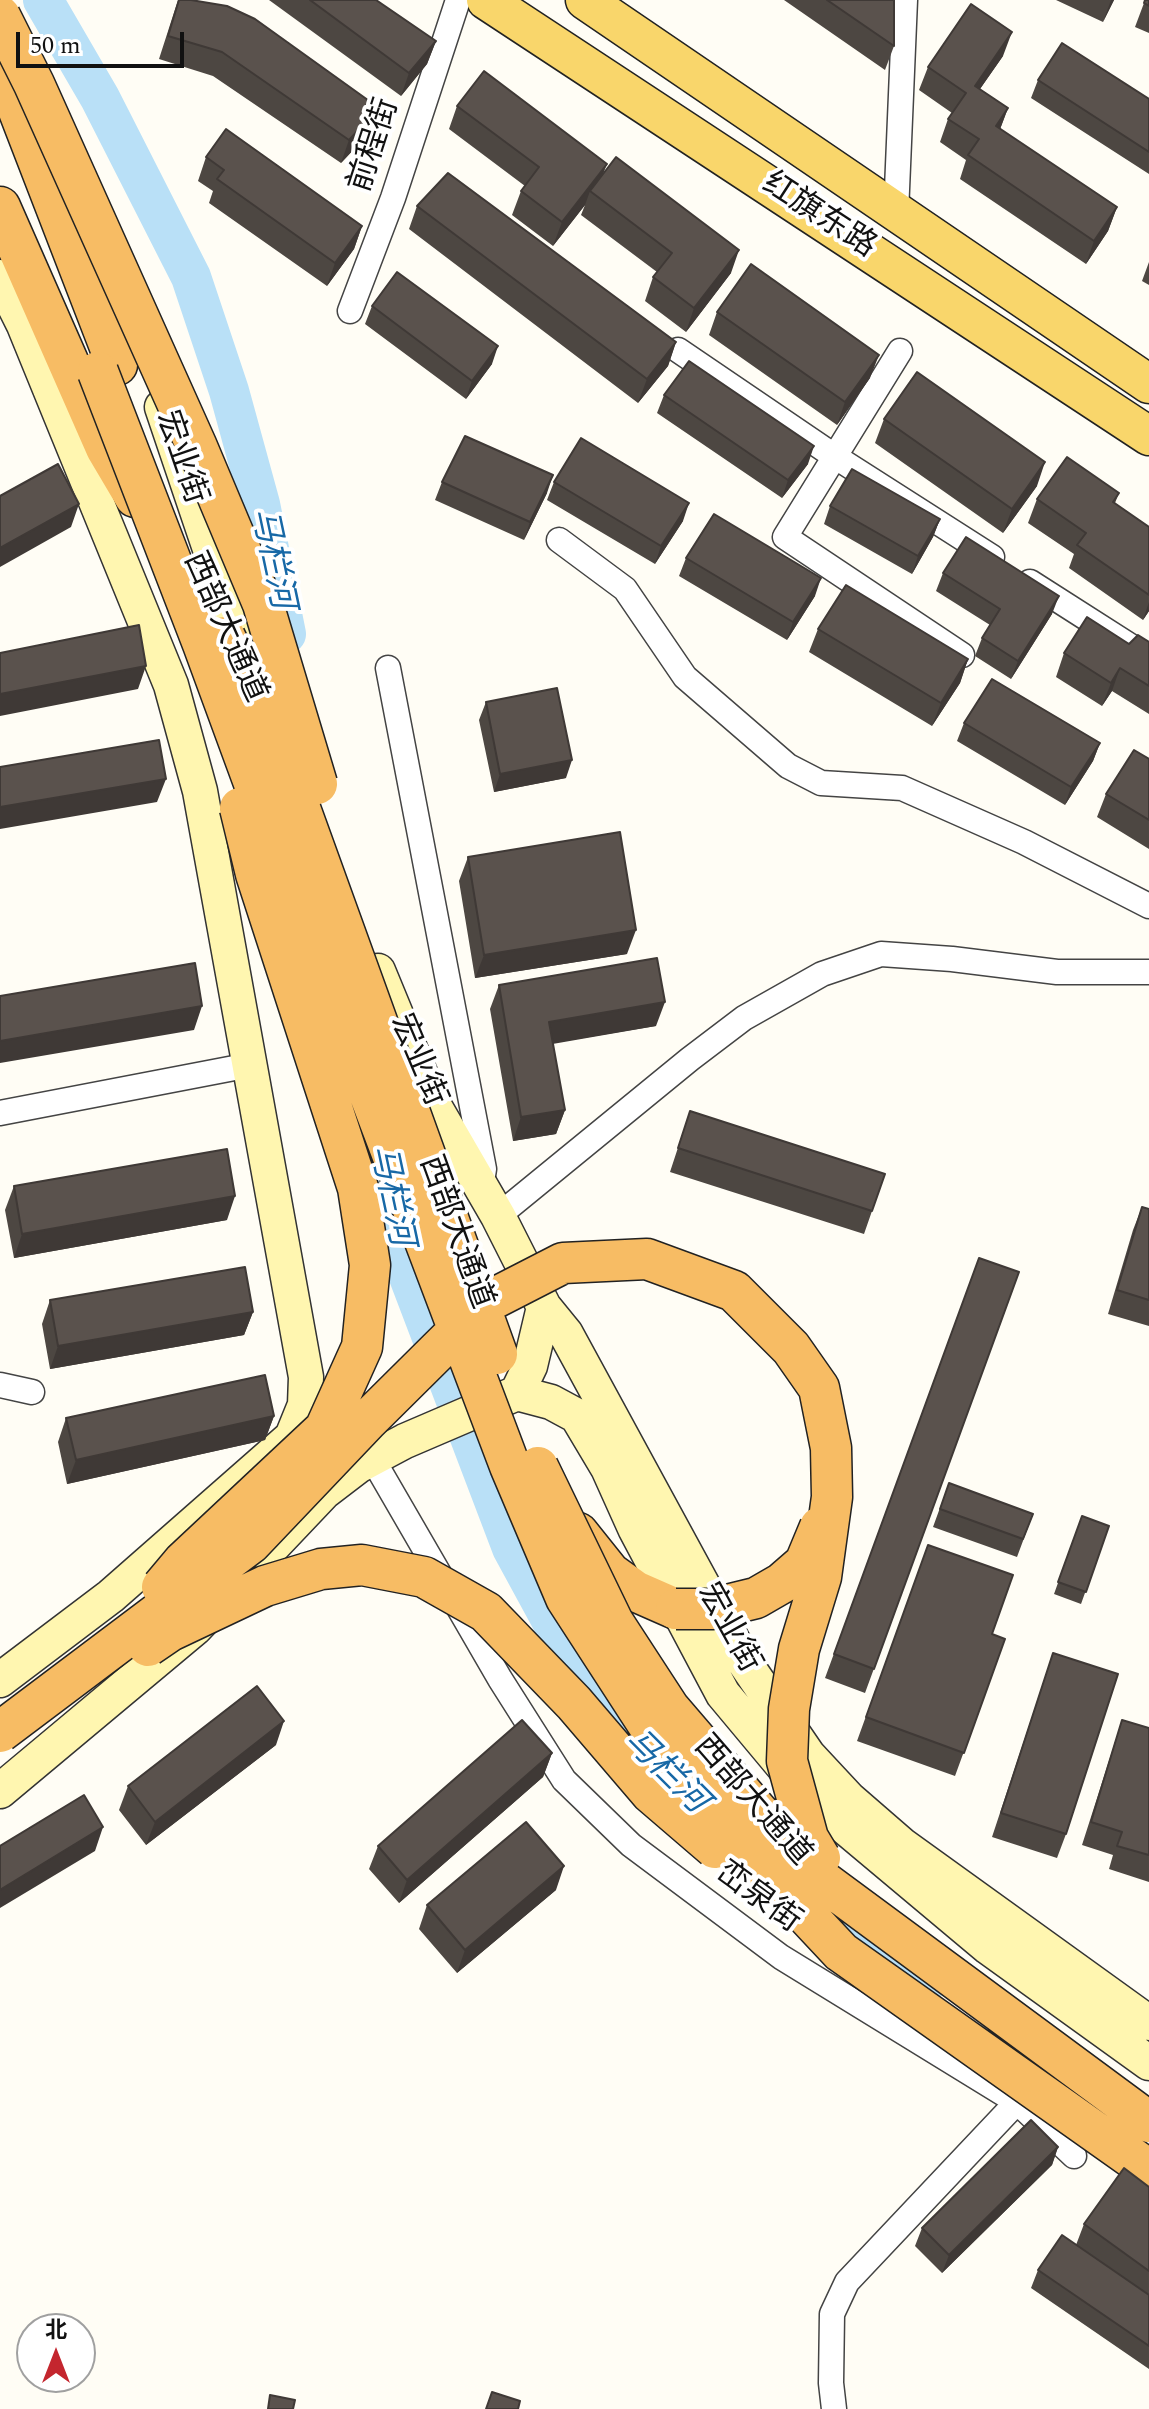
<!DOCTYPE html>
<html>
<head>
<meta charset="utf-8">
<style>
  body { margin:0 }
  #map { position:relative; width:1149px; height:2409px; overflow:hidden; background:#fffdf5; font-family:Spectral,"Noto Sans SC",serif }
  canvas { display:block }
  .north { position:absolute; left:16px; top:2313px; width:80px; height:80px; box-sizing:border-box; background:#fff; border:2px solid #a0a0a0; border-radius:50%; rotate:0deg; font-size:22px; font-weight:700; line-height:32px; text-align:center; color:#111 }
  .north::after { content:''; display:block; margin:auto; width:28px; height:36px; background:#c4262e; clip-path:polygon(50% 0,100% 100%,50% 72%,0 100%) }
  .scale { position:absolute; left:16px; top:32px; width:168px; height:36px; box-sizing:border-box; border:4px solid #111; border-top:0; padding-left:10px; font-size:24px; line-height:28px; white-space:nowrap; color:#111; -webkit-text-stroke:6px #fff; paint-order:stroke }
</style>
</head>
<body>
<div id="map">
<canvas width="1149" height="2409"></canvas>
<div class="north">北</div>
<div class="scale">50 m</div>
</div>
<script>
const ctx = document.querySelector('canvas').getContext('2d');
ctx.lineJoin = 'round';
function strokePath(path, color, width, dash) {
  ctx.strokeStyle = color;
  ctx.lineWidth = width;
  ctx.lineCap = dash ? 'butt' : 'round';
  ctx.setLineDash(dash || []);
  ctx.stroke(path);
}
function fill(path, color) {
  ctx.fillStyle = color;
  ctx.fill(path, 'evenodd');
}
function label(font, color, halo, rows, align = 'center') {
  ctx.font = font + ' Spectral,"Noto Sans SC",serif';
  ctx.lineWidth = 8;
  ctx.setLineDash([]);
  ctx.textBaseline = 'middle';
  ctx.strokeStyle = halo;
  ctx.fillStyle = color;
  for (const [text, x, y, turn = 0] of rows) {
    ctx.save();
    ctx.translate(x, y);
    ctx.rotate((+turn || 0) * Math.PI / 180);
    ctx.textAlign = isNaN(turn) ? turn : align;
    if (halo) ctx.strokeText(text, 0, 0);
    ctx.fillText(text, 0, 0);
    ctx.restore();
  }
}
const river = new Path2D(`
  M43 0 100 98 191 277 229 391 260 504 286 634
  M379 1153 401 1256 512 1548 593 1697 622 1732
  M797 1889 819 1907 928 1981`);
const minor = new Path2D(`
  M896 213 905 0
  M350 311 393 198 458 0
  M678 350 834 456 992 557
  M900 351 785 537 962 655
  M559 540 625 589 685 677 788 766 821 783 902 788 1024 842 1149 906
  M1030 582 1149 658
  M388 668 484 1169 482 1182
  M0 1113 250 1065
  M498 1216 690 1059 744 1018 822 974 881 954 952 959 1057 972H1149
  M0 1385 32 1392
  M372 1458 500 1679 564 1780 631 1845 781 1957 1017 2102 1074 2156
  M834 2409 831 2383 832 2314 847 2282 1017 2102`);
const secondary = new Path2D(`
  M0 277 24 325 171 685 200 791 306 1377 305 1405 292 1437 111 1596 0 1680
  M162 407 232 614 251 663
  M378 971 432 1102 498 1216 544 1307 566 1334 745 1663 808 1755 849 1799 902 1845 1149 2023
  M517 1393 530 1366 544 1307
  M0 1791 195 1628 324 1492 358 1466 405 1441 517 1393 551 1402 577 1416 608 1468 635 1528 723 1694 809 1797 988 1947 1149 2063`);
const primary = new Path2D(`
  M486 0 1149 436
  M585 0 1149 384`);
const trunk = new Path2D(`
  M0 62 117 365
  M0 207 106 448 135 497
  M578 1533 610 1573 635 1591 676 1609`);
const trunkBridge = new Path2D(`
  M0 16 34 84 197 447 263 604 317 784
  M98 372 203 644 326 979 510 1466 566 1598 675 1766 720 1828 752 1857 841 1952 1149 2170
  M225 637 280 753 497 1354
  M538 1467 613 1622 669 1708 808 1870 1149 2122
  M162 1587 183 1562 325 1429 362 1347 370 1265 358 1188 256 874 240 808
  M676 1609H711L756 1598 782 1583 805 1563 820 1527
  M148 1646 170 1631 265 1586 321 1569 362 1565 424 1577 486 1612 574 1703 651 1793 715 1848
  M0 1732 251 1543 368 1420 487 1302 563 1263 647 1259 734 1291 791 1348 819 1388 831 1448 832 1497 821 1577 799 1649 789 1709 787 1761 808 1838 820 1858`);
const wall = new Path2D(`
  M178 0 371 131 341 163 213 76 159 59Z
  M269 0H376L436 41 427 64 401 96Z
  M784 0H894V46L885 70Z
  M1056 0H1114L1103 22Z
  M1149 0V33L1135 27 1144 3Z
  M1003 56 980 89 1008 108 1000 129 1117 207 1108 231 1086 264 960 179 966 160 940 142 948 119 952 113 919 90 928 67Z
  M1038 80 1149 99V174L1031 98Z
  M457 106 603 174 731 273 686 332 645 301 653 277 657 272 581 215 585 205 553 246 512 215 521 191 525 186 449 129Z
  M206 157 362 226 354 249 327 286 209 203 213 191 198 181Z
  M417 206 676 342 668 366 638 403 409 229Z
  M1149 262V285L1142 281Z
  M372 306 492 364 466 399 365 324Z
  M717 312 870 378 837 425 709 335Z
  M664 395 808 464 782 498 657 413Z
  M884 419 1037 486 1003 533 875 443Z
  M442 482 547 493 524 540 435 500Z
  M554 482 683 521 655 564 547 500Z
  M1119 493 1115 503 1149 527V611L1143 620 1069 568 1074 554 1028 523 1037 499Z
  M830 506 940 519 933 537 912 574 824 524Z
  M686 558 815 596 787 640 679 576Z
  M943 573 1052 614 1011 679 975 656 982 638 990 625 936 591Z
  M818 629 968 659 960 683 932 726 809 652Z
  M1149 642V714L1112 691 1102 706 1056 677 1064 653Z
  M486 702 566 778 494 792 479 720Z
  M964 723 1100 743 1093 761 1065 805 957 741Z
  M1149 759V849L1097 817 1106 794Z
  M468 857 627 954 475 978 459 881Z
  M499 985 656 1026 553 1043 565 1110 556 1134 513 1141 490 1009Z
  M690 1111 872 1211 864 1234 670 1172Z
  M14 1186 227 1220 14 1258 5 1210Z
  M1142 1207 1149 1209V1326L1108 1314 1133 1230Z
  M979 1258 1019 1272 865 1693 825 1678Z
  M50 1300 253 1312 244 1335 50 1369 42 1324Z
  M274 1416 265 1440 67 1484 58 1442 66 1418Z
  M949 1483 1033 1514 1017 1557 933 1527Z
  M1082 1516 1109 1526 1081 1604 1054 1594Z
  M928 1545 992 1634 1005 1639 955 1776 857 1741Z
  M1053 1653 1066 1834 1057 1858 992 1837Z
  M1122 1720 1149 1728V1882L1109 1869 1113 1855 1082 1845Z
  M276 1745 146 1845 119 1810 128 1786Z
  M552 1753 543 1777 399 1903 369 1869 378 1846Z
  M556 1890 457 1973 419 1929 427 1905Z
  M1058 2147 1052 2165 942 2273 915 2246 922 2228Z
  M1149 2187V2369L1031 2288 1038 2270 1076 2245 1084 2224Z`);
const shadedWall = new Path2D(`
  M1111 0H1114L1103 22Z
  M1012 32 1003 56 966 109 975 86Z
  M436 41 427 64 401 96 409 73Z
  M379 108 371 131 341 163 349 140Z
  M1008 108 999 132 996 126Z
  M607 164 598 187 590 191 585 205 553 246 562 222Z
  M1117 207 1108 231 1086 264 1094 241Z
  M362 226 354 249 327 286 335 263Z
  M739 250 731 273 686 332 694 308Z
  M676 342 668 366 638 403 647 379Z
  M498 346 492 364 466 399 472 381Z
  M879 355 870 378 837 425 845 402Z
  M814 446 808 464 782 498 788 480Z
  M1045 462 1037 486 1003 533 1012 509Z
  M553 475 547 493 524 540 530 522Z
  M689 503 683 521 655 564 661 546Z
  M79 504 71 527 0 567V548Z
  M940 519 933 537 912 574 918 556Z
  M821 578 815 596 787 640 793 622Z
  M1059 596 1052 614 1011 679 1018 661Z
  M1149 602V611L1143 620Z
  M968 659 960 683 932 726 941 703Z
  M146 666 138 689 0 716V694Z
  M1120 668 1112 691 1102 706 1111 683Z
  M1100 743 1093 761 1065 805 1071 787Z
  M572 760 566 778 494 792 500 774Z
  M166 779 157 802 0 829V807Z
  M636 930 627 954 475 978 484 955Z
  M665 1002 656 1026 541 1046 549 1022Z
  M202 1006 194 1030 0 1063V1041Z
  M565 1110 556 1134 513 1141 521 1117Z
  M235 1196 227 1220 14 1258 22 1234Z
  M253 1312 244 1335 50 1369 58 1346Z
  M274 1416 265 1440 67 1484 76 1460Z
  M284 1721 276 1745 146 1845 155 1822Z
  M552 1753 543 1777 399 1903 407 1880Z
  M103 1827 95 1851 0 1908V1890Z
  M564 1866 556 1890 457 1973 465 1950Z
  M1058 2147 1052 2165 942 2273 949 2255Z`);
const building = new Path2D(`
  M179 0H191L227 6 255 19 379 108 349 140 222 52 168 36Z
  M310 0H376L436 41 409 73Z
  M827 0H894V46Z
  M1145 0H1149V6L1144 3Z
  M971 4 1012 32 975 86 1008 108 996 126 1117 207 1094 241 968 155 979 139 948 119 966 93 928 67Z
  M1062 43 1149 99V152L1038 80Z
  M484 71 607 164 562 222 521 191 539 167 457 106Z
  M226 129 362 226 335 263 217 179 224 170 206 157Z
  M616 157 739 250 694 308 653 277 672 253 590 191Z
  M448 173 676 342 647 379 417 206Z
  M751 264 879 355 845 402 717 312Z
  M397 272 498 346 472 381 372 306Z
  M689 361 814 446 788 480 664 395Z
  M917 372 1045 462 1012 509 884 419Z
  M465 436 553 475 530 522 442 482Z
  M581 438 689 503 661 546 554 482Z
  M1067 457 1119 493 1113 502 1149 527V595L1077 545 1086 533 1037 499Z
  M58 464 79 504 0 548V496Z
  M852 469 940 519 918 556 830 506Z
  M714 514 821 578 793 622 686 558Z
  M966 537 1059 596 1018 661 982 638 1000 609 943 573Z
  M846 585 968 659 941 703 818 629Z
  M1087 617 1129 644 1138 635 1149 642V686L1120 668 1111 683 1064 653Z
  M139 625 146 666 0 694V653Z
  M992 679 1100 743 1071 787 964 723Z
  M557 688 572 760 500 774 486 702Z
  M159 740 166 779 0 807V767Z
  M1134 750 1149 759V820L1106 794Z
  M620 832 636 930 484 955 468 857Z
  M657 958 665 1002 549 1022 565 1110 521 1117 499 985Z
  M195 963 202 1006 0 1041V996Z
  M690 1111 885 1174 872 1211 678 1148Z
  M227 1149 235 1196 22 1234 14 1186Z
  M1142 1207 1149 1209V1300L1117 1290Z
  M979 1258 1019 1272 874 1669 834 1654Z
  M245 1267 253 1312 58 1346 50 1300Z
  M265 1375 274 1416 76 1460 66 1418Z
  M949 1483 1033 1514 1023 1539 940 1509Z
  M1082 1516 1109 1526 1086 1592 1058 1582Z
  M928 1545 1013 1575 992 1634 1005 1639 964 1753 866 1717Z
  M1053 1653 1118 1674 1066 1834 1001 1813Z
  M257 1686 284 1721 155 1822 128 1786Z
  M522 1720 552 1753 407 1880 378 1846Z
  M1122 1720 1149 1728V1855L1117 1846 1122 1832 1091 1822Z
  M84 1795 103 1827 0 1890V1846Z
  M526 1822 564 1866 465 1950 427 1905Z
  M1031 2120 1058 2147 949 2255 922 2228Z
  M1124 2168 1149 2187V2271L1084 2224Z
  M1062 2235 1149 2295V2346L1038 2270Z
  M492 2392 520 2401 518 2409H486Z
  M270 2395 295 2400 293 2409H268Z`);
const streetNames = [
  ["前程街",376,146,-72],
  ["红旗东路",818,217,33],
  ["宏业街",179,458,71],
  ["西部大通道",223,628,66],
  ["宏业街",416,1061,67],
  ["西部大通道",454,1233,70],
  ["宏业街",727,1629,61],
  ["西部大通道",751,1802,49],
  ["峦泉街",757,1899,36]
];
const waterNames = [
  ["马栏河",270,559,78],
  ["马栏河",389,1196,78],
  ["马栏河",664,1773,45]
];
strokePath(river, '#b9e0f7', 40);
strokePath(minor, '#444', 27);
strokePath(secondary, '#333', 37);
strokePath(primary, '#222', 41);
strokePath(trunk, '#222', 43);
strokePath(minor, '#fff', 24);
strokePath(secondary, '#fff6b0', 34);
strokePath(primary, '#f9d66b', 38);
strokePath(trunk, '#f7bc64', 40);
strokePath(trunkBridge, '#222', 43, []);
strokePath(trunkBridge, '#f7bc64', 40);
fill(wall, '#4d4742');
fill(shadedWall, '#3f3936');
fill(building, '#5a524d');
strokePath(building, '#3f3936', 2);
label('32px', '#111', '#fff', streetNames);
label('italic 34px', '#1768a6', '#fff', waterNames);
</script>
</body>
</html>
